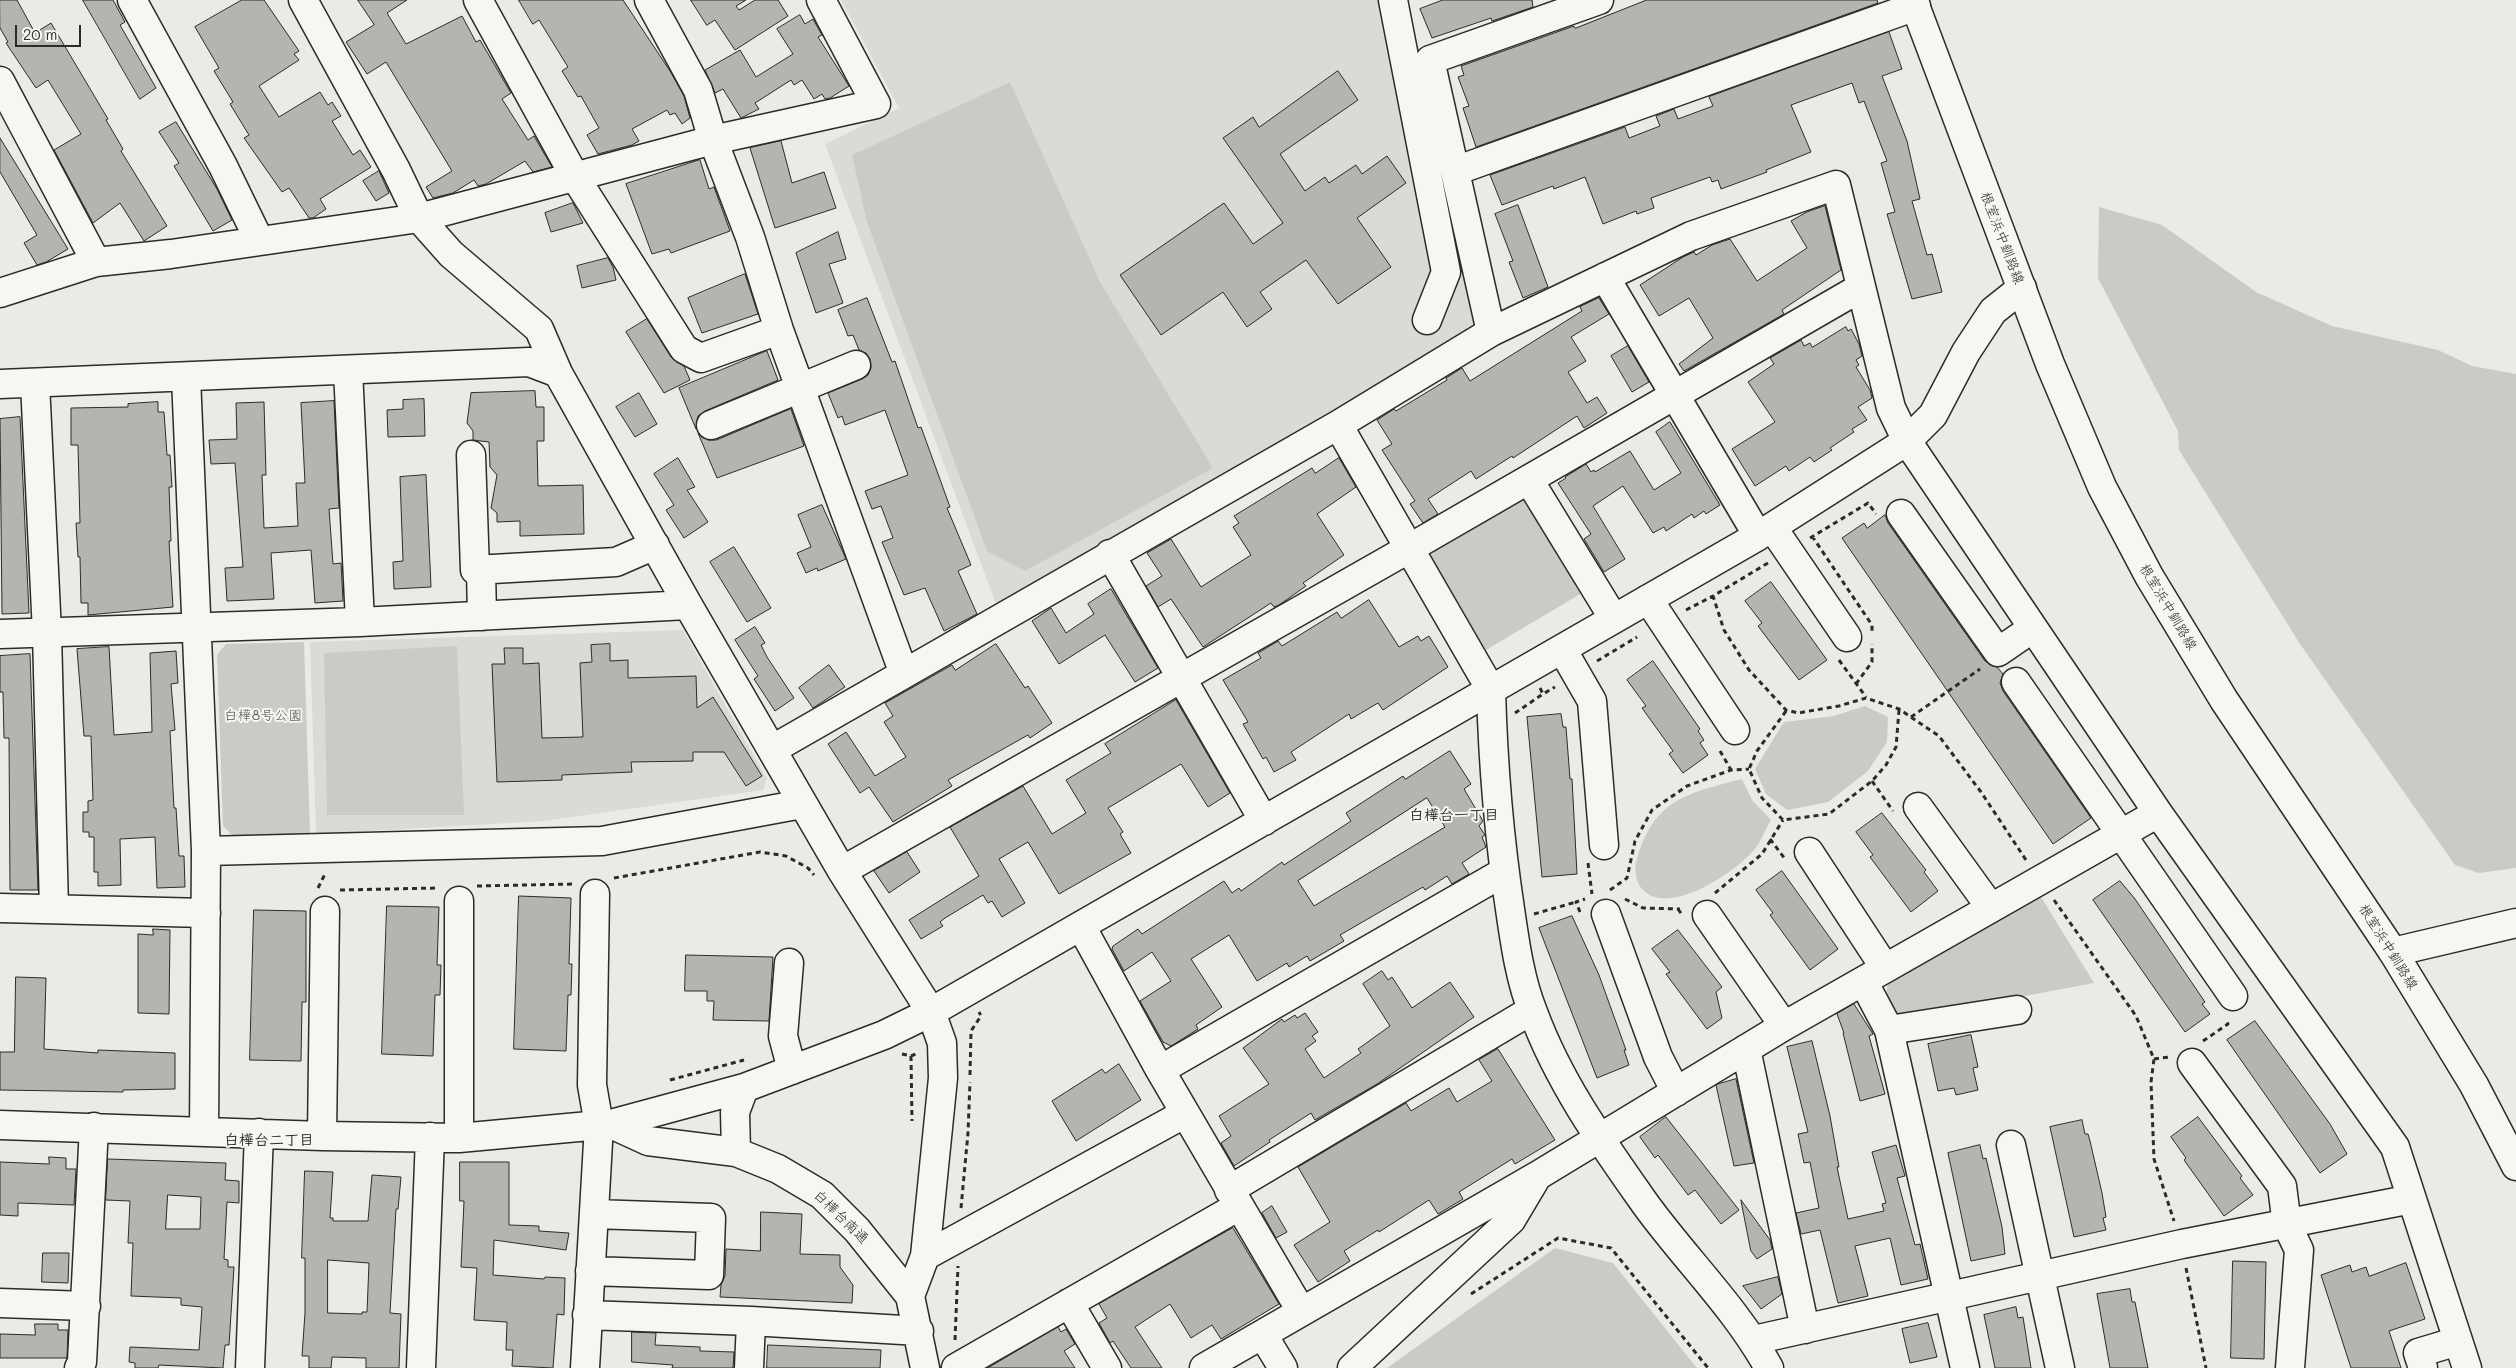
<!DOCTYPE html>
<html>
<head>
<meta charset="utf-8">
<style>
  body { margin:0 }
  #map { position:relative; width:2516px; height:1368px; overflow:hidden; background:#eaeae6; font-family:Mali,sans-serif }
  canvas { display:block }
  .scale { position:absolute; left:15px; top:25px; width:66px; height:22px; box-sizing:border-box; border:2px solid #2b2b2b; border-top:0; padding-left:6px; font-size:15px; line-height:18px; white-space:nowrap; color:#2b2b2b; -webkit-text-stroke:4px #f6f6f2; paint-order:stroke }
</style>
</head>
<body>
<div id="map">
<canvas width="2516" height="1368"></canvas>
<div class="scale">20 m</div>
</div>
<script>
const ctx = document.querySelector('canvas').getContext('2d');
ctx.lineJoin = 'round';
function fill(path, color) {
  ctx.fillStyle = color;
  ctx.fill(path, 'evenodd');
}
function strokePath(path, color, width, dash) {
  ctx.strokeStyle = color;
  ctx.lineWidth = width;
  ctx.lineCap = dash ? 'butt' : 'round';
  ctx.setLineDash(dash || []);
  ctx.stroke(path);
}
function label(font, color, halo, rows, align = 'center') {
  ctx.font = font + ' Mali,"Klee One",sans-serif';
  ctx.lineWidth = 4;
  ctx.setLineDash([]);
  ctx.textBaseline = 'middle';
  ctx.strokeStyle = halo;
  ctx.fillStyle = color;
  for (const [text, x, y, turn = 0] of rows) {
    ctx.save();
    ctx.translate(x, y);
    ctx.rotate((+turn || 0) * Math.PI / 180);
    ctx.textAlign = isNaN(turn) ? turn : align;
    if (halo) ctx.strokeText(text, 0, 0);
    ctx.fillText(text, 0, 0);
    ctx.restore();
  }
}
const built = new Path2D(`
  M841 0H1405L1475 328 996 604 825 144 899 108Z
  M683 630 767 779 763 790 544 821 316 834 310 642Z`);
const green = new Path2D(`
  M1010 82 1100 282 1213 468 1025 571 987 551 867 222 852 155Z
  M2099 207 2162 225 2256 292 2332 326 2438 350 2472 366 2516 374V868L2479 873 2455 865 2300 644 2179 450 2178 431 2098 278Z
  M1524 495 1582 593 1486 650 1429 552Z
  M304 642 310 834 234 837 223 826 217 655 226 644Z
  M457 646 464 815H327L324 653Z
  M1865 706 1888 717 1887 742 1868 771 1828 802 1787 810 1766 794 1755 769 1784 722 1834 716Z
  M1742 779 1752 800 1771 820C1765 830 1761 842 1754 850 1735 872 1671 916 1644 891 1635 883 1634 869 1637 859 1654 799 1688 793 1742 779Z
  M2041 897 2094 983 1908 1018 1896 1016 1886 997 1888 982Z
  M1555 1248 1613 1263 1697 1368H1387Z`);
const building = new Path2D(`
  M0 0H17L35 33 51 23 108 119 106 120 123 149 121 151 167 226 144 241 120 203 93 223 54 150 81 134 48 80 36 88 6 43 8 42 0 28Z
  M83 0H113L125 22 120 25 156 88 140 99Z
  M242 0H264L299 51 294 54 299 60 259 86 279 117 320 92 328 105 332 102 341 116 332 121 353 155 360 150 371 167 320 199 326 209 313 218H309L289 188 282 192 244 138 249 135 230 104 233 102 214 71 219 68 195 27Z
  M358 0H407L387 13 406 44 462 16 476 42 480 40 511 93 502 99 528 140 534 136 552 167 533 172 525 161 486 184 478 186 474 180 453 193 433 198 426 187 452 171 386 62 367 74 346 42 374 25Z
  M519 0H623L670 71 684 96 690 118 682 124 675 113 670 115 667 110 632 129 639 141 632 145 598 154 587 135 599 128 581 96 578 97 562 71 568 67 539 20 533 24Z
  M691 0H746L736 6 739 10 755 0H778L788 16 735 50 715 20 707 25Z
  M1443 0H1532L1533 7 1492 21 1491 18 1432 38 1420 9Z
  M1647 0H1877L1878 3 1476 147 1463 108 1469 106 1458 77 1464 75 1461 66 1574 26 1575 28Z
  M800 15 805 24 813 19 822 35 818 37 849 86 830 98 825 99 822 94 814 99 802 80 794 85 791 80 755 103 759 109 741 118 723 89 715 93 705 70 740 50 756 77 793 54 777 29Z
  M1889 32 1902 69 1882 76 1907 141 1920 199 1912 201 1927 255 1932 254 1942 292 1912 299 1887 214 1895 212 1881 163 1887 161 1864 101 1859 103 1852 83 1791 105 1811 152 1766 170 1767 172 1721 189 1718 180 1712 182 1710 177 1651 198 1654 208 1637 214 1636 211 1603 224 1585 177 1554 189 1553 186 1502 205 1490 175 1625 127 1629 138 1660 126 1656 116 1674 109 1678 119 1713 106 1709 97Z
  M1338 71 1358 100 1280 154 1305 191 1325 177 1329 183 1356 165 1362 174 1387 156 1406 183 1357 218 1391 267 1338 304 1306 260 1260 292 1272 309 1247 327 1223 292 1161 335 1120 275 1224 203 1253 244 1283 223 1223 138 1253 117 1259 127Z
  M176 122 217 189 232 220 213 231 174 166 179 163 159 132Z
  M0 138 68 249 46 262 37 265 24 243 37 235 0 172Z
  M781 141 792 183 824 172 836 208 775 228 750 148Z
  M700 160 709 189 714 187 730 231 671 253 669 249 652 254 626 184Z
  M379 171 389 193 376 201 363 181Z
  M573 203 583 223 551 232 545 213Z
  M1518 205 1548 287 1523 298 1509 262 1513 261 1495 214Z
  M1825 206 1841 270 1782 310 1784 314 1684 371 1679 364 1713 338 1689 298 1659 316 1640 285 1683 257 1694 252 1696 255 1712 245 1730 239 1757 281 1807 248 1791 221 1807 212Z
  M838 232 846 259 829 264 843 303 816 313 796 253Z
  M608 258 613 267 616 280 582 288 577 266Z
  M745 274 758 314 702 333 688 298Z
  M867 298 892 362 895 361 918 428 921 427 950 507 947 508 971 565 958 571 977 614 944 631 925 588 904 595 882 542 893 538 881 506 872 509 865 491 908 475 885 410 845 425 842 416 838 418 828 393 862 379 868 375 871 368 870 359 866 353 859 350 853 335 848 336 838 310Z
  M1599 298 1609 314 1571 337 1586 361 1568 372 1587 403 1597 397 1607 413 1584 428 1577 416 1513 458 1512 456 1476 479 1471 471 1428 499 1438 514 1423 523 1410 504 1415 501 1382 450 1392 444 1377 420 1394 409 1396 411 1447 380 1446 378 1462 368 1470 381 1582 311 1580 307Z
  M647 319 671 357 684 366 690 380 664 393 626 332Z
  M1846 327 1848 331 1851 329 1859 344 1862 356 1856 360 1859 365 1856 367 1870 390 1872 398 1858 407 1867 420 1852 429 1854 432 1830 448 1832 450 1814 462 1810 457 1789 471 1786 466 1755 486 1732 449 1775 422 1748 382 1774 364 1770 358 1801 340 1804 346 1810 343 1812 347Z
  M1628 346 1649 382 1632 392 1611 356Z
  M767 351 778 380 705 411 698 416 696 429 679 388Z
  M535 391 536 407H544V441H537L538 486 583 485 584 534 520 536V521L497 522V513L491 508 497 475 490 467 489 442 473 440V431L467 423 471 393Z
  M639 393 657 424 635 437 616 407Z
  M424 399 425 436 388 437 387 410 403 409V400Z
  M334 401 339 508 329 509 333 564 341 563 343 601 315 603 311 550 271 553 274 599 227 601 225 568 243 567 235 463 211 464 209 440 237 439 236 403 264 402 266 475H262L264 528 298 526 296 483H305L301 403Z
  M158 402V412H164L167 455H170L172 487H169L171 541H169L173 607 88 615V603H81L80 557H78L76 523H80L78 445H71V408L128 407V404Z
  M791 409 804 446 717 478 698 433 708 440H716Z
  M20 417 29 613 2 614 0 419Z
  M1670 422 1720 505 1706 514 1704 511 1694 518 1692 514 1666 531 1664 527 1653 533 1623 486 1593 506 1625 559 1604 572 1584 539 1591 534 1558 483 1566 478 1565 477 1586 464 1591 472 1594 470 1595 472 1630 451 1654 490 1681 473 1656 432Z
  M678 458 695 487 687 490 708 522 684 538 666 510 674 505 654 474Z
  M1339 458 1356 487 1317 514 1344 555 1303 583 1306 586 1279 605 1274 607 1271 603 1203 647 1171 599 1158 607 1146 586 1162 576 1147 553 1171 539 1201 587 1251 555 1233 527 1239 523 1234 516 1312 468 1315 473Z
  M426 475 431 587 394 589 393 562 403 561 400 477Z
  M822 505 846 559 818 571 817 568 806 573 797 553 811 547 798 515Z
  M1885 515 1888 523 1985 661 1997 667 2003 674 2000 683 2003 691 2091 818 2053 844 1842 538 1864 523 1867 528Z
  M734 547 771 608 747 622 710 562Z
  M1771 582 1827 660 1799 680 1758 626 1762 623 1745 601Z
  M1111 589 1158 668 1135 682 1105 635 1059 664 1032 621 1051 608 1066 633 1094 614 1088 604Z
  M1369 600 1399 647 1418 636 1421 641 1429 636 1448 667 1383 710 1378 703 1351 719 1349 714 1291 752 1296 760 1274 772 1266 757 1263 759 1243 724 1248 722 1223 680 1261 658 1258 653 1278 641 1282 646 1337 612 1341 618Z
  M755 627 765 643 761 645 767 657 794 698 775 711 754 679 758 676 735 640Z
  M610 644V661L628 660V678L696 676 697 708 713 697 762 776 746 786 724 752H693V761L631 762 632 772 562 775V780L497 782 492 664H505L504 648H523V664L539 663 542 738 583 737 580 663 592 662 591 645Z
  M996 644 1025 688 1028 686 1052 723 1030 738 1028 735 948 780 952 786 893 822 869 787 860 793 828 744 846 732 875 776 906 757 884 722 893 716 885 703 952 665 955 670Z
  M109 647 114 735 152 732 150 653 176 651 178 683 171 684 175 730 170 731 174 808H176L179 856H184L185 887 157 888 155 837 120 839 121 885 98 886V872H94V837H89V832H83V812H88V801L93 800 91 736H84L77 649Z
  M30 654 38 890H10L9 738H4L3 692H0V656Z
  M1653 661 1700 729 1698 731 1704 740 1700 743 1708 755 1683 773 1669 754 1673 751 1642 708 1646 706 1627 680Z
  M829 665 845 687 813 708 799 688Z
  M1176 700 1230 793 1208 807 1181 764 1108 808 1123 832 1120 834 1131 853 1059 894 1028 842 999 859 1025 903 1002 917 992 901 988 903 983 895 945 918 940 922 943 926 921 939 909 920 979 876 950 827 1023 786 1052 834 1086 813 1066 780 1111 753 1105 744Z
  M1561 714 1563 727H1566L1570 779H1572L1577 874 1542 877 1527 717Z
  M1450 751 1471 784 1464 789 1483 821 1479 826 1485 835 1482 837 1486 847 1462 863 1469 874 1452 884 1447 876 1425 890 1423 887 1340 935 1344 941 1310 961 1307 956 1289 967 1287 963 1257 981 1229 935 1191 959 1222 1007 1196 1025 1198 1029 1176 1043 1171 1046 1163 1042 1140 1001 1171 981 1152 952 1124 971 1112 949 1113 946 1138 929 1142 934 1224 881 1232 893 1239 888 1241 891 1282 862 1284 865 1351 821 1346 813 1403 776 1405 779ZM1427 798 1445 827 1314 906 1298 881Z
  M1882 813 1926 870 1924 872 1938 891 1911 912 1870 857 1873 855 1856 832Z
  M907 852 920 872 889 893 874 871Z
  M1782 871 1838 949 1810 970 1770 915 1773 913 1756 890Z
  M2120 881 2135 899 2205 1002 2202 1004 2210 1014 2185 1032 2093 900Z
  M519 896 571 898 569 964H572L571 995H568L566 1051 514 1049Z
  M387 906 439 907 437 965H441L440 995H435L433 1056 382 1054Z
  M254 910 306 911V1002H302L301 1061 250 1060Z
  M1572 916 1599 975 1626 1050H1624L1629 1065 1597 1078 1539 928Z
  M153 929 170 930 169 1014 138 1013V934L153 935Z
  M1678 930 1722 987 1716 992 1722 1018 1707 1029 1666 974 1670 972 1652 949Z
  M686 955 773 957 769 1021 713 1020 714 1001H707V991H685Z
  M1382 971 1388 980 1392 977 1412 1008 1450 982 1474 1017 1377 1084 1315 1120 1311 1113 1269 1140 1270 1142 1234 1166 1221 1143 1231 1136 1219 1116 1269 1084 1243 1048 1282 1019 1284 1022 1295 1015 1297 1018 1305 1013 1318 1032 1312 1036 1316 1041 1305 1049 1324 1078 1361 1053 1358 1049 1390 1026 1363 984Z
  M16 977 46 978 44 1049 98 1053V1050L175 1053V1089L123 1090V1092L0 1090V1052H14Z
  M1854 1004 1873 1034 1869 1036 1885 1094 1860 1101 1843 1033H1844L1837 1014Z
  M2255 1021 2330 1124 2347 1154 2320 1173 2227 1040Z
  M1971 1035 1978 1067 1973 1068 1978 1090 1956 1095 1954 1088 1938 1091 1928 1044Z
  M1812 1041 1830 1116 1839 1167H1837L1848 1219 1884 1211 1882 1204 1886 1203 1872 1152 1896 1145 1905 1176 1897 1178 1915 1245 1920 1244 1928 1279 1901 1285 1890 1238 1855 1246 1868 1296 1838 1303 1820 1230 1801 1234 1796 1213 1819 1208 1810 1162 1804 1163 1798 1134 1808 1132 1787 1047Z
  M1498 1049 1555 1140 1515 1164 1512 1159 1459 1192 1463 1199 1438 1214 1429 1200 1379 1232 1378 1230 1344 1251 1350 1261 1318 1282 1294 1245 1330 1222 1298 1167 1406 1103 1411 1111 1449 1088 1457 1102 1492 1081 1479 1060Z
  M1119 1064 1141 1100 1076 1141 1052 1101 1102 1069 1105 1073Z
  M1736 1079 1754 1163 1734 1166 1716 1085Z
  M1666 1117 1739 1210 1721 1224 1695 1190 1688 1195 1658 1155 1655 1158 1640 1137Z
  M2198 1117 2242 1176 2240 1178 2253 1195 2224 1216 2184 1160 2186 1158 2171 1137Z
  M2082 1120 2085 1134H2088L2090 1141 2102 1193 2106 1217 2103 1218 2106 1230 2074 1237 2050 1127Z
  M1980 1145 1983 1159 1986 1158 2002 1227 2005 1254 1971 1261 1948 1153Z
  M49 1157 66 1158V1169H76L74 1205 18 1203V1216L0 1215V1162L49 1164Z
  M108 1159 226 1163 225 1180 239 1181V1203L227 1202 224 1259 228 1260V1267H234L229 1345H225L223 1368 159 1365 158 1368H135V1363L129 1362 130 1347 199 1350 202 1307 181 1305V1298L131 1296 133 1243H128L130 1201 106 1200ZM168 1195 201 1197 200 1229H166Z
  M460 1162H509V1225L539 1226V1231L569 1233 566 1250 494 1240 493 1275 544 1279 545 1277 565 1278 564 1315 557 1314 553 1368 512 1366 513 1350H506L507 1322 474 1320 477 1268 461 1267 464 1201H460Z
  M305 1171 333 1172 330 1218H333V1221H368L372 1175 401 1177 398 1209H396L390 1313 401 1314 399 1368H366V1358L332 1357 331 1368H309V1356H302L305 1313V1258H302ZM328 1260 369 1263 367 1312H362V1314L328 1313Z
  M1741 1200 1770 1240 1772 1249 1757 1259 1751 1251Z
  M1272 1206 1287 1232 1276 1238 1262 1213Z
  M761 1212 802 1214 800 1254 840 1255V1267L853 1285 852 1303 720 1297 721 1285 725 1276 726 1249 760 1251Z
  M1233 1228 1279 1304 1221 1339 1212 1325 1191 1338 1170 1304 1135 1327 1162 1368H1131L1113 1341 1110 1343 1099 1323 1107 1318 1099 1304Z
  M43 1253H69L68 1283 42 1282Z
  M2233 1261 2266 1262 2264 1359 2231 1358Z
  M2406 1263 2425 1319 2389 1331 2401 1368H2351L2321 1275 2350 1265 2352 1272 2366 1267 2369 1276Z
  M1778 1277 1782 1294 1761 1309 1743 1286Z
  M2130 1289 2132 1302H2135L2148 1368H2110L2097 1294Z
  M2016 1307 2018 1318 2023 1317 2031 1368H1995L1984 1315Z
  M1928 1323 1937 1357 1910 1363 1902 1329Z
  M35 1324H58V1330H68L67 1358H0V1334L35 1335Z
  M1058 1327 1061 1332 1066 1329 1075 1344 1064 1351 1075 1368H988Z
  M632 1332 656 1333 655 1345 700 1347V1351L734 1352 733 1368H672L673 1365 632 1362Z
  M768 1345 881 1350 880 1368H767Z`);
const path = new Path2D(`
  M1812 536 1872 625V632
  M1810 538 1868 503 1876 514
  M1768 563 1713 596 1724 630 1749 670 1786 710 1798 713 1839 706 1866 698 1899 709 1939 736 1981 792 2026 860
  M1686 610 1713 596
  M1839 660 1866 697
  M1597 661 1637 637
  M1856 684 1872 662V644
  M1540 688 1543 694 1555 687
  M1786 711 1757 751 1749 769 1762 798 1783 820 1829 814 1872 781 1886 765 1896 747 1899 710
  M1515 713 1543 694
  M1911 717 1980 669
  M1720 751 1731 770
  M1872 781 1893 811
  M1770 839 1785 859
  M1588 863 1592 894
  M614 878 760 852 786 856 808 868 814 875
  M477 886 573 884
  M318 888 325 874
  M340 890 438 888
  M1610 890 1627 878 1635 841 1652 810 1687 786 1731 770 1749 769
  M1715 893 1762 854 1783 820
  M1625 899 1643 908 1680 909
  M2054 900 2136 1016 2154 1059 2151 1082 2154 1159 2174 1221
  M1678 909 1683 916
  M1580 912 1576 902 1585 899
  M1534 914 1576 902
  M2203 1041 2228 1024 2225 1019
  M902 1054 911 1056 918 1053
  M911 1056 912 1121
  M2154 1059 2169 1057
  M970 1075 971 1031 981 1016 979 1012
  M670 1080 744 1060
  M961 1208 968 1133 970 1082
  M2186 1268 2206 1368
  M1471 1294 1558 1238 1611 1248 1708 1368
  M955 1340 958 1266`);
const minor = new Path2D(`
  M132 0 223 166 259 240
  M478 0 575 177 684 349 701 358 779 330
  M649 0 698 90 713 140 750 237 779 330 904 674
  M1393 0 1446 272 1427 320
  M0 81 96 262
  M1455 171 1916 6
  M1605 277 1758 536
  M0 293 96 262 171 254 419 218 713 140 876 104 821 0
  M1491 332 1430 60 1599 0
  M348 370 360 622
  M186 377 206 851 204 1131
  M35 383 47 633 54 909
  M0 384 529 362 558 373
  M711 425 856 365
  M1338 425 1491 690C1493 763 1499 837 1510 909 1515 943 1520 980 1533 1012 1559 1083 1603 1144 1646 1205 1686 1260 1736 1308 1769 1368
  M471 455 475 570 616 562 655 545
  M1529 480 1614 619
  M1901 514 1998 652 2033 628
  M1772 527 1847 637
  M1110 554 1264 821
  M481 570 482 616
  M1648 599 1735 730
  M0 634 360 622 688 605
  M1562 649 1592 701 1604 845
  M2016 682 2233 996
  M773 749 1338 425 1491 332 1691 236 1836 185 1891 408 1907 441 2158 813 2395 1147 2467 1368
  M1918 807 1991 908
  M206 851 602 841 802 804
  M1809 852 1885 968
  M842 871 1410 548 1860 288
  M0 908 206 913
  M1606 914 1658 1057 1676 1092
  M1707 915 1784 1026
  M1081 926 1160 1070
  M2393 952 2516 923
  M789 963 783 1036 792 1070
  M1863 981 1889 1030 1965 1368
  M1889 1030 2017 1010
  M1746 1049 1805 1329
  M2192 1063 2282 1186 2287 1225 2299 1250 2290 1368
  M611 1124 648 1141 736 1152 778 1169 822 1195 857 1230 910 1296
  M0 1125 322 1136 459 1138 611 1124 744 1088 884 1035 931 1012 842 871 688 605 558 373 539 329 451 254 419 218 396 170 303 0
  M322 1136 325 911
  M459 1138V901
  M2011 1145 2060 1368
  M736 1152 735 1112 744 1088
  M1229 1190 1532 1010
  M925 1256 1184 1114
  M590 1271 709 1275 711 1218 594 1214
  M0 1303 86 1306
  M1069 1303 1107 1368
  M1301 1311 1160 1070 1504 872
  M587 1315 751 1321 919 1331
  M1263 1335 1283 1368
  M1754 1340 2182 1244 2412 1199
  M79 1368 82 1362 94 1127
  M250 1368 259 1133
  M421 1368 430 1137
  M585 1368 599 1125 592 1085 595 894
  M749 1368 751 1321
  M925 1368 910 1296 925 1256 943 1078 942 1043 931 1012 1758 536 1907 441 1933 415 1966 352 1993 311 2022 288
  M956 1368 1239 1206
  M1204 1368 1537 1176 1784 1026 2158 813
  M1352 1368 1511 1220 1536 1178
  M2423 1368 2418 1353 2458 1341`);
const major = new Path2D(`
  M1913 0 2050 364 2102 487 2149 576 2224 700 2393 952 2474 1085 2516 1166`);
const streetNames = [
  ["根室浜中釧路線",2002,238,69],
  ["根室浜中釧路線",2168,607,59],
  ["根室浜中釧路線",2388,947,58],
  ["白樺台南通",841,1217,44]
];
const parkNames = [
  ["白樺8号公園",263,716]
];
const neighbourhoodNames = [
  ["白樺台一丁目",1454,815],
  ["白樺台二丁目",269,1140]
];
fill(built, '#dadad6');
fill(green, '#cacac7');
fill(building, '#b4b4b1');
strokePath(building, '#2b2b2b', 1);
strokePath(minor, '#2b2b2b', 31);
strokePath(major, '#2b2b2b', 31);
strokePath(path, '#2b2b2b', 3, [5, 4]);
strokePath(minor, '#f6f6f2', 28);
strokePath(major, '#f6f6f2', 28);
label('14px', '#2b2b2b', '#f6f6f2', streetNames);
label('14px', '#535352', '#f6f6f2', parkNames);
label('bold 15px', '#2b2b2b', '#f6f6f2', neighbourhoodNames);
</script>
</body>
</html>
